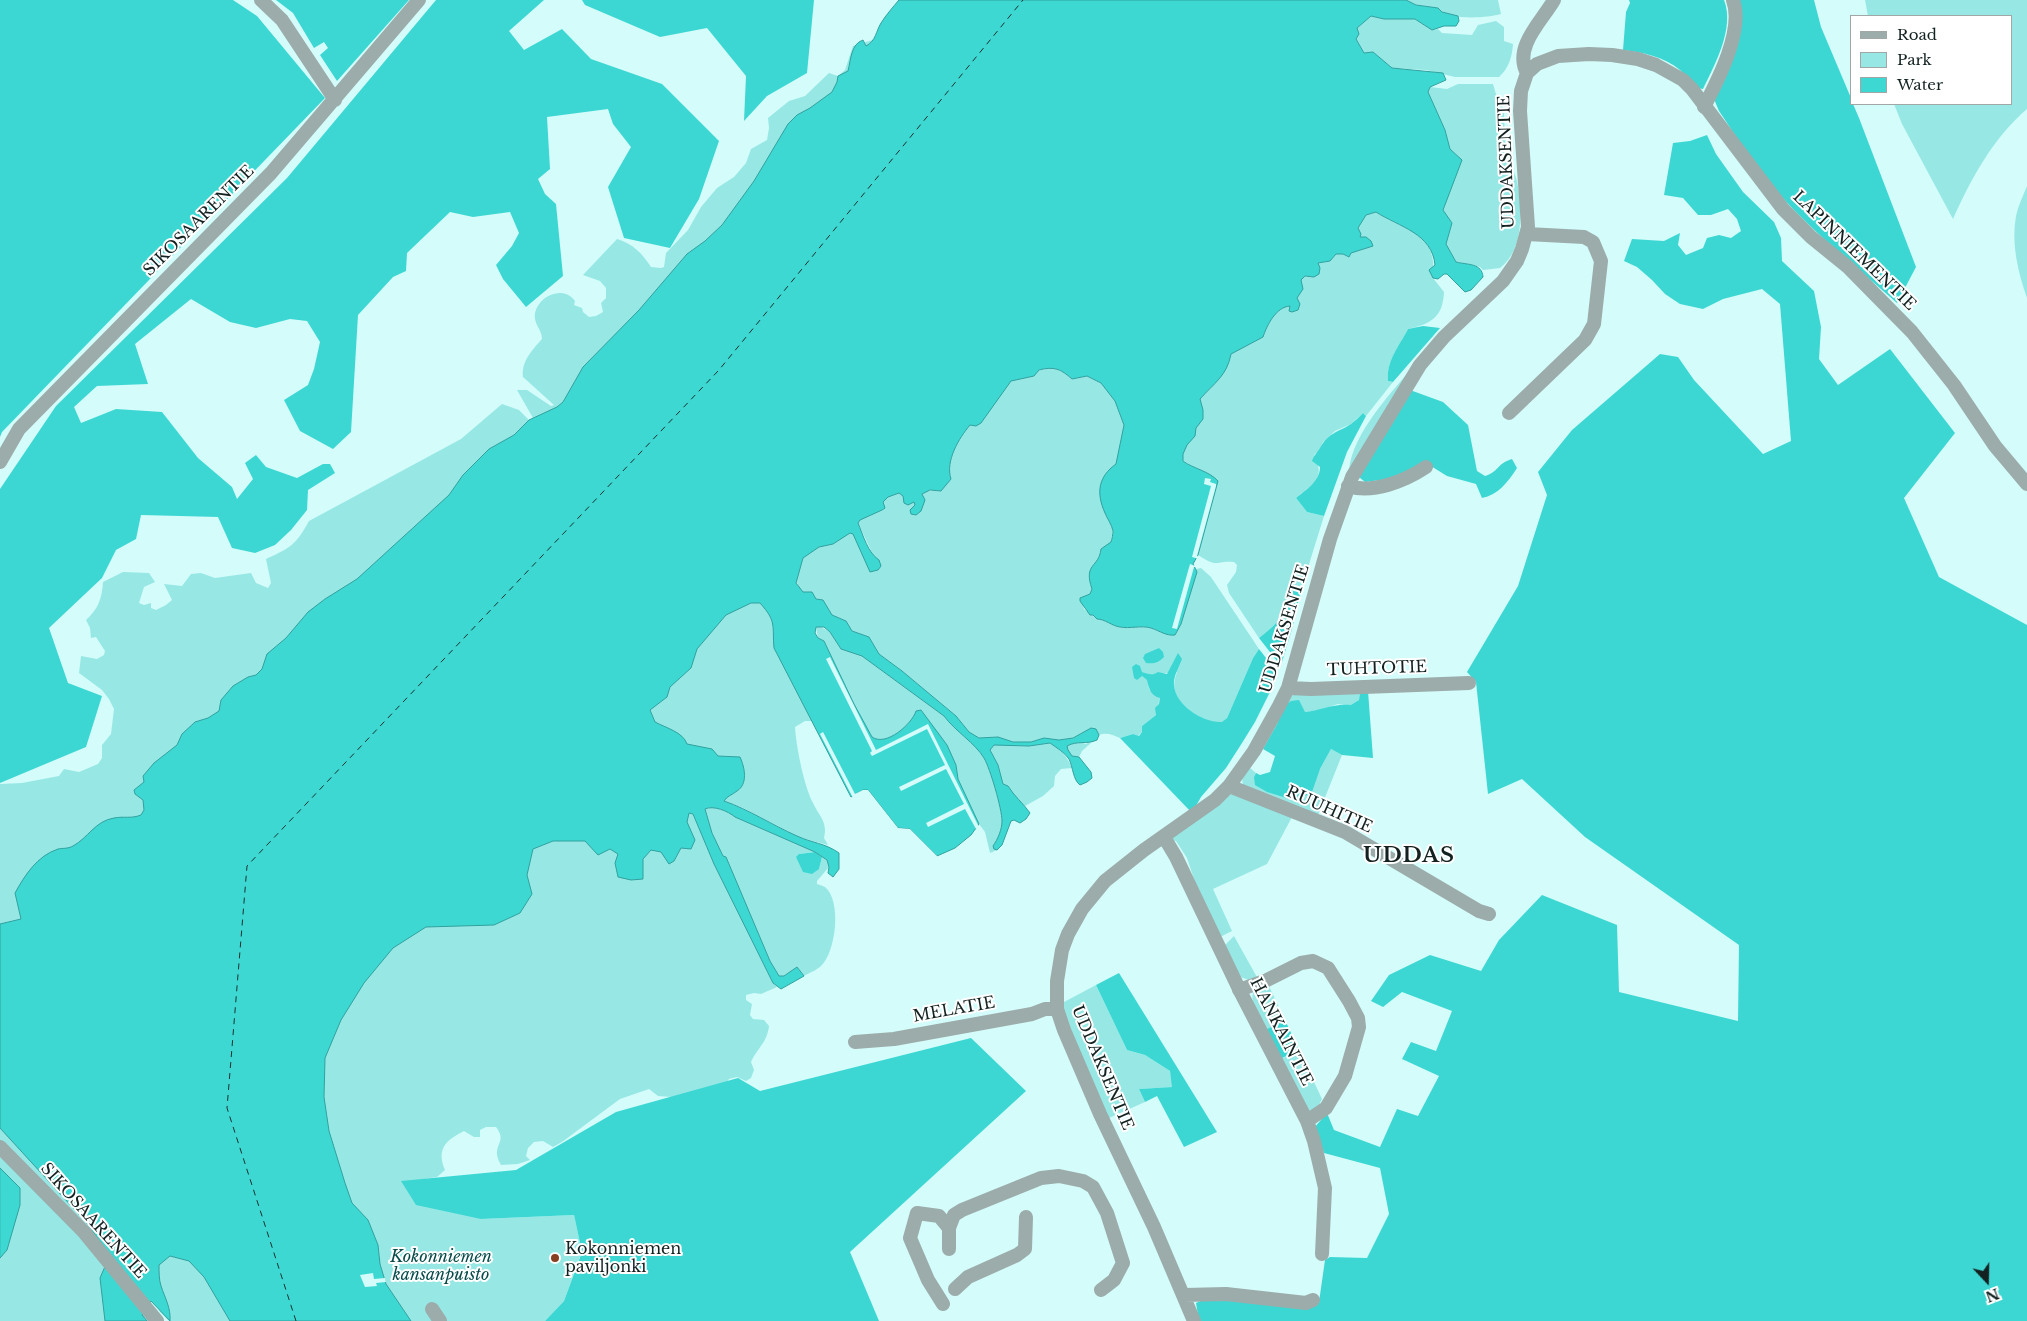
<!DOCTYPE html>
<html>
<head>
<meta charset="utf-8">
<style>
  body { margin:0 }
  #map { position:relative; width:2027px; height:1321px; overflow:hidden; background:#d4fcfa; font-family:"Libre Baskerville",serif }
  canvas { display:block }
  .legend { position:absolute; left:1850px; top:15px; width:162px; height:90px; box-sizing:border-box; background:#fff; border:1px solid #a1a7a6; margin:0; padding:6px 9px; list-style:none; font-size:15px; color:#132221 }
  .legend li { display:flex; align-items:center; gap:10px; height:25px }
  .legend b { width:25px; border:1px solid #a1a7a6 }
  .north { position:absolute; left:1962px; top:1256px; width:50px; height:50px; -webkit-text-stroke:4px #fff; paint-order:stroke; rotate:159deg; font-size:14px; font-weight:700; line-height:20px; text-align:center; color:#132221 }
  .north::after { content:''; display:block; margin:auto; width:18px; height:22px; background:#132221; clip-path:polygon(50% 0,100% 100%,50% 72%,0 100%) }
</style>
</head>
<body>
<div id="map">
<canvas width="2027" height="1321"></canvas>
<ul class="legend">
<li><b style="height:6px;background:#9bacab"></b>Road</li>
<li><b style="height:14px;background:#97e8e5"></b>Park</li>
<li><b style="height:14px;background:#3ed8d3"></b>Water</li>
</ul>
<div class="north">N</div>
</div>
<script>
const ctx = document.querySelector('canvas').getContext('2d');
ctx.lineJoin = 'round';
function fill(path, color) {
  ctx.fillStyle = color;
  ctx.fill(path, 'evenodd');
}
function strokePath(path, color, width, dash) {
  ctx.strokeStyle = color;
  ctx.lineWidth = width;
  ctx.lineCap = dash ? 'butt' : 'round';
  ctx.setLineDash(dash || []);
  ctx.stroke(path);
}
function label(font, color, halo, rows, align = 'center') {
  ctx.font = font + ' "Libre Baskerville",serif';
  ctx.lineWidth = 4;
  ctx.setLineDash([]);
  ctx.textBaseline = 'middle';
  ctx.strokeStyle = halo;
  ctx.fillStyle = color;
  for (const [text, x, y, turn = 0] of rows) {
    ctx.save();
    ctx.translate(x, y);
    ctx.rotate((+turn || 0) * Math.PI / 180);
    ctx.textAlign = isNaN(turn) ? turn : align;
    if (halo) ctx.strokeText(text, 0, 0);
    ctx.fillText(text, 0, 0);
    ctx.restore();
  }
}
const green = new Path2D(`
  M1406 0H1498L1501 14C1486 18 1449 21 1438 8L1416 5Z
  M1865 0H2027V109C1993 138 1971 179 1953 219L1902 124 1894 104H2011V16H1868Z
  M1371 16 1384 19H1415L1432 30 1438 29 1442 33 1472 35 1478 25 1496 21 1504 27V41L1513 44C1512 57 1509 68 1499 77H1455L1426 70 1392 68 1373 52 1364 53 1356 39 1359 34 1357 28Z
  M882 37 497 872 610 778 693 814 714 864 773 983 777 987 761 994 754 993 746 995V1000L752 1004 750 1015 753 1019 764 1020 769 1026C767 1043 758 1047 751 1062L754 1070 751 1078 746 1081 737 1077 729 1079 722 1089 672 1097 658 1096 649 1089 620 1099 562 1142 553 1147 543 1141 534 1142 528 1148 526 1156 530 1160 518 1164 501 1165C489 1144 509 1144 496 1127H486L480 1130V1137H474L464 1131C446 1140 436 1149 445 1170L437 1177 412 1181 481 1219 574 1215 582 1251 564 1301 545 1321H411L386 1284 380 1264 243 1321H169L160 1312 147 1289 151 1321H0V784L22 783 59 776 64 769 79 772 98 764 102 758V745L111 734 114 709 109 699 102 690 79 673 81 656 97 659 104 655 105 651 96 637 91 638 90 628 86 620C98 609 102 599 103 582L123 572 149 573 155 582 144 587 139 603 144 605 151 603V608L156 610 166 605 172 600 164 584 182 586 191 574 201 573 215 578 251 573 256 583 268 588 271 583 266 559C290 548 296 545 309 521L461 439 502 404 519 410 529 420 533 418 517 390H527L551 406 554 405 523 377C521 362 532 350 542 339 542 329 533 324 535 313 539 295 564 285 575 301L574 305 582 308 583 312 589 317 596 316 603 312 601 303 606 298V288L600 281 583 275 617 239C633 244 642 253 651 267L661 268 664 267 666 253 688 230 701 207 717 188 734 177 746 163 751 149 767 140 769 128 768 118 789 101 805 96 829 73 838 76 845 70 853 46Z
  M1458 84H1493L1498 101 1504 109C1504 125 1505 140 1507 155 1509 164 1515 172 1517 181 1522 208 1525 249 1500 268L1483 270 1480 267 1456 262 1446 244 1452 223 1443 210 1459 157 1450 149 1445 130 1428 92 1430 87 1447 89Z
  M2027 186V298C2018 272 2011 244 2016 216 2018 206 2023 196 2027 186Z
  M1376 212C1407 233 1438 231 1433 278L1444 292C1443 317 1431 324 1408 329 1399 346 1386 361 1388 381L1393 382 1366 416 1363 413 1351 424 1335 431 1323 442 1320 450 1314 455C1326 479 1314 483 1296 498L1307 512 1324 516 1301 590 1294 588C1284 615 1282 620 1259 638L1229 593 1227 585 1236 572 1237 565 1234 562C1214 560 1220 569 1198 555L1218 481C1207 472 1194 469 1183 460L1071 269 1314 277 1318 263 1330 261 1336 254H1343L1348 257 1351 253 1372 246 1360 237 1358 228 1366 215Z
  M1418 361 1349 471C1352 432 1394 390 1418 361Z
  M1051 367 1065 373 1072 379 1087 376 1101 383 1115 400 1124 425 1111 543 1101 549C1100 565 1086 570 1092 589L1090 594 1081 598 1084 609 1097 619H1102L1122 628 1135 626 1149 627 1160 632 1175 635 1181 624 1196 569 1201 568 1211 577 1259 649 1253 658 1227 718 1222 723C1207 723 1182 710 1176 695 1173 687 1174 680 1177 672L1148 675 1142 672V676L1148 680 1149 689 1160 698 1156 715 1142 726V732L1138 736 1133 734 1120 738C1113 735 1106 732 1099 735L1096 729 1091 728 1072 738 1059 740 1044 738 1031 742H1013L998 737 979 738 969 732 956 716 902 671 879 654 869 637 852 631 846 621 832 615 823 600C796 598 795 578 791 556L838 511 874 557 858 523 883 483 914 501 915 505 911 514 925 491H941L949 472 950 461 894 414Z
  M742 598 769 605 813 721H805L795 727C796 746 804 786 813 803 819 816 828 822 824 838L828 845 798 837 743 808 723 801 646 713 688 650Z
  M819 626 830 632 841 649 862 656 944 716C955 731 975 743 984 758 990 768 1002 809 1002 821 1002 829 998 839 993 846L997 850 990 853 985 832 979 824 958 779 956 765 921 710 916 711C912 724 886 747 872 737L854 704 824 641 818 638 816 627Z
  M1360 692 1359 700 1351 706 1338 704 1319 710 1305 712 1284 706 1287 698 1293 695Z
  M1079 741 1085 744 1092 742 1082 751 1079 757 1072 756 1067 750V746Z
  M1050 743C1061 750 1067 756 1072 768L1061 769 1055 776 1054 786 1043 796 1025 806 1012 794 1008 786 1003 784 998 765 990 750 994 745 999 744 1029 746Z
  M1331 749 1342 755 1318 815 1244 787C1240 779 1244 773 1249 767L1256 773 1254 777 1320 769Z
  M1231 794 1292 817 1267 864 1213 889 1232 931 1220 937 1197 888 1187 858 1176 841 1171 840 1173 835Z
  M712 807 731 813 735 817 815 852 799 854 819 869 822 857 827 860 829 867 817 881V884C820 885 823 886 825 887 842 901 836 952 821 966 817 970 809 973 804 976L797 967 784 976H779L770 961 726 858 723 856 712 833 705 809Z
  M1234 936 1258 979 1249 980 1240 977 1225 945Z
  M1268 984 1285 1020 1265 1030C1259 1017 1250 1006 1253 992Z
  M1096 985 1127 1050 1145 1055 1170 1071 1173 1087 1139 1089 1145 1102 1109 1118 1081 1058 1064 1011V1002Z
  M1299 1050 1322 1099 1315 1113 1309 1114 1281 1059Z`);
const forest = new Path2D(`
  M0 0H233L257 16 325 98 2 432 0 437Z
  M276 0H409L337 81 320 55 328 48 324 42 314 48 293 13Z
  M436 0H544L509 31 524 50 562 29 591 59 662 84 719 141 699 199 670 248 624 238 608 187 631 147 613 124 608 109 547 117 550 169 538 179 545 194 556 204 563 276 526 307 503 279 496 265 512 246 519 233 510 212 473 217 450 212 407 253 406 271 393 277 358 315 351 432 333 449 300 431 284 400 308 385 314 369 320 342 307 321 290 319 256 328 230 322 191 299 135 344 148 384 97 386 74 407 81 423 116 409 162 412 198 458 232 487 237 499 253 479 245 463 256 455 266 467 297 478 323 464H330L335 473 308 490 307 510 291 530 275 545 255 553 232 548 218 517 141 515 136 539 116 550 102 578 49 628 68 683 102 696 86 747 0 783V489L56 406 287 178Z
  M582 0H814L807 73 767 96 744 121 746 76 707 28 660 37 585 5Z
  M1629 0H1724C1735 28 1715 64 1703 89L1697 88C1691 82 1686 75 1680 70 1665 57 1642 52 1623 50L1626 12 1630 3Z
  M1739 0H1814L1821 27 1851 98V104H1853L1859 118 1916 267 1897 303C1852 263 1802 224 1765 177 1748 156 1734 133 1719 111L1714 99C1729 70 1747 33 1739 0Z
  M1707 135 1716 154 1743 192 1774 222 1781 238 1782 261 1814 291 1821 327 1819 359 1838 385 1890 349 1955 433 1904 498 1939 577 2027 625V1321H1199L1196 1303 1207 1298 1319 1302 1325 1260 1330 1257 1367 1258 1389 1214 1380 1168 1324 1153 1314 1128 1327 1113 1334 1130 1380 1147 1397 1109 1418 1116 1439 1076 1402 1059 1411 1042 1436 1051 1452 1011 1402 992 1383 1007 1371 1001 1389 975 1430 955 1481 971 1499 940 1542 895 1617 925 1619 992 1738 1021 1739 945 1585 837 1522 779 1488 794 1476 682 1467 672 1518 586 1547 495 1538 472 1572 430 1660 354 1678 357 1694 380 1763 454 1791 441 1780 304 1762 289 1723 299 1703 309 1680 304 1665 294 1652 280 1637 267 1624 261 1632 239 1664 241 1680 233 1678 245 1686 255 1703 248 1707 238 1719 235 1731 238 1741 231 1737 219 1728 209 1711 215H1698L1683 198 1664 195 1673 143 1690 141Z
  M1423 326 1440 328 1393 382 1388 381C1386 361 1399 346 1408 329Z
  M1410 390 1443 402 1468 425 1477 471 1485 476C1499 472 1496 464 1512 459L1517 468C1508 482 1498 495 1482 498L1476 484 1447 476 1426 463 1396 478 1365 482 1359 477Z
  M1363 413 1366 416 1347 452 1324 516 1307 512 1296 498C1307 489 1320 481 1320 467L1312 461C1314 455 1317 453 1320 448 1329 432 1337 433 1351 424 1355 421 1359 417 1363 413Z
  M1294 588 1301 590 1292 629 1282 662 1277 661 1259 638C1282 620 1284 615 1294 588Z
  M1159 648 1163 652 1164 657C1158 663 1154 664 1146 663L1143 658 1145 654Z
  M1259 649 1274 668 1276 673 1270 692 1255 722 1242 743 1226 768 1201 797 1192 813 1120 738 1133 734 1139 736 1142 732V726L1156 715 1155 708 1159 704 1160 698C1151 696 1149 689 1147 680L1142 676 1137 680 1134 678 1132 667 1136 664 1140 666 1142 672C1147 674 1153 676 1158 672L1167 674 1178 653 1182 659C1179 667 1173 677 1174 685 1175 705 1203 723 1222 722L1227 718 1253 658Z
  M1368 691 1373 758 1342 755 1331 749 1320 769 1312 792 1296 801 1267 792 1255 785 1254 777 1256 773 1260 775 1270 772 1275 756 1263 749 1277 724 1284 706 1291 701 1299 700 1305 712C1322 710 1334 703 1351 705L1359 700 1360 692Z
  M815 852 822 857 819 869 812 874 803 872 796 857 799 854Z
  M1119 973 1217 1132 1184 1147 1157 1096 1145 1102 1139 1089 1172 1087 1170 1071 1145 1055 1127 1050 1096 985Z
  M1285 1020 1299 1050 1280 1059 1265 1030Z
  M971 1038 1026 1091 850 1252 879 1321H545L564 1301 582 1252 574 1215 481 1219 416 1205 401 1181 516 1170 616 1112 738 1078 760 1091Z`);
const water = new Path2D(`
  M899 0H1406L1416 5 1438 8 1442 12 1458 16 1459 21 1456 26H1444L1432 30 1415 19H1384L1371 16 1357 28 1359 34 1356 39 1364 53 1373 52 1392 68 1443 73 1446 80 1430 87 1428 92 1445 130 1450 149 1462 160 1443 210 1452 223 1446 244 1456 262C1468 265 1482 263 1483 277L1471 290 1465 292 1447 274H1444L1438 279 1433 278 1429 270 1435 265C1432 233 1399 227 1376 212L1366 215 1358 228 1361 234 1360 237H1366L1371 241 1373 246 1351 253 1349 257 1343 254H1336L1330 261 1318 263 1320 268 1319 274 1314 277 1305 276 1301 280 1303 289 1297 298 1300 304 1298 310 1292 312 1289 311 1290 306C1276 307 1267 325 1263 337L1231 354C1227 376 1214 383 1200 399L1203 410V419L1196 428 1195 436 1187 445 1183 454V461C1194 469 1209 471 1218 481L1198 555 1193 564 1197 572 1181 624 1175 635C1166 636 1160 631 1151 628 1141 625 1130 629 1120 627 1112 626 1105 619 1097 619L1093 615H1090L1080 601V598L1090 594 1092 589C1083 563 1099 568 1101 549L1111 542C1112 539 1113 534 1113 531 1112 525 1107 518 1105 513 1096 493 1098 477 1116 464L1124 425 1115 401 1101 383 1087 376 1072 379C1061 369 1054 366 1039 370L1034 376 1011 381 981 423 976 426 970 425C959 438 945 461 951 479L941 491 930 490 922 494 925 500 921 511 916 515 911 514 910 510 915 505 914 502 908 505 904 503 903 496 899 493 888 497 883 502 885 508 882 510 860 520 858 523C863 535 868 553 879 560L881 566 878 570 870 572 853 534 850 533 833 544 819 547 803 558 796 583 803 592H812L816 599 823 600 832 615 846 621 852 631 869 637 879 654 902 671 956 716 969 732 979 738 998 737 1013 742H1031L1044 738 1059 740 1073 738 1091 728 1096 729 1099 735 1097 740C1086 745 1078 740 1067 746L1068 750 1072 756 1079 757 1091 772 1092 778 1087 782 1080 785C1073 780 1073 767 1069 759 1064 752 1057 748 1050 743L1029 746 994 745 990 750 998 765 1003 784 1008 786C1014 796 1023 803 1030 813L1026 819 1020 823 1014 820 1011 821 1002 845 997 850 994 849 993 846C998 839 1002 829 1002 821 1002 809 990 768 984 758 975 743 955 731 944 716L862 656 841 649 830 632 824 627H816L815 633 818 638 824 641 854 704 872 737C886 747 912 724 916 711L921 710 947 745 956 765 958 779 979 824 971 835 955 848 937 856 910 829 898 828 868 790H863L851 797 774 648C772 625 777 622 760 603H751L726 615 697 649 691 668 670 687 667 697 650 710 655 722C666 728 683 732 687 744L712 749 718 756 740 757C745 768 748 784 737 791 732 795 727 796 724 801 750 810 772 825 797 836 812 843 825 843 839 853V869L833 877 828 873 829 867 827 860 815 852 735 817C728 811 713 805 705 809L712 833 723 856 726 857 770 961 779 976H784L797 967 804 976 781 989 773 983 714 864 693 814 689 813 687 822 695 840 691 849 681 848 674 861 669 864 661 852 651 850 643 859V879L631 880 618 877 615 863 618 854 610 849 598 855 585 841H553L533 849 527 875 532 894 520 913 494 925 426 927 393 948 364 983 341 1020 325 1058 324 1097 329 1131 345 1183 352 1203 368 1220 378 1245 380 1264 386 1284 411 1321H230L204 1277 189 1261 170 1256 159 1265C159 1272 159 1280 161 1286 165 1298 171 1308 170 1321L151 1301 142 1315 147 1321H105L100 1278 110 1255 85 1221 0 1128V924L21 919 15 893C25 875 37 856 58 849 62 848 68 849 73 846 88 838 95 821 114 818 124 816 131 819 141 815L144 810 143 800 135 794 134 790 144 782 143 776 154 763 177 745 182 734 195 722 208 718 219 711 221 700 233 686 248 677 256 675 262 669 267 654 286 638 308 612 325 599 357 579 449 495 463 475 489 449 514 435 529 420 557 407 563 402 583 367 639 310 687 254 705 241 722 225 754 181 788 124 797 115 810 108 832 92 837 82 838 76 848 71C851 59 851 44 863 40L866 46C876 41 876 31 881 23 886 15 893 7 899 0Z
  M0 1168 20 1188V1205L7 1250 0 1258Z`);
const pier = new Path2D(`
  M1205 478 1211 479 1210 482 1216 484V486L1197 556 1200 557 1199 559 1192 557 1211 486 1204 484Z
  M1190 564 1198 567H1194L1177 629 1172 628Z
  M830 657 876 750 928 724 979 827 976 829 965 809 928 827 926 823 964 804 946 769 901 791 899 787 945 765 927 729 872 756 870 753 872 751 826 659Z
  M823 732 855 794 863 790H868L898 828 910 829 939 858H936L909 831 897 830 866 793 853 798 820 734Z
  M373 1273 374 1279 385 1278 386 1282 376 1283 377 1286 365 1287 360 1275Z`);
const ferry = new Path2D(`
  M296 1321 227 1108 247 866 719 370 1023 0`);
const minor = new Path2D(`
  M261 0 282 20 335 100
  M1527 73C1513 47 1542 21 1554 0
  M1704 107C1718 80 1744 30 1733 0
  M1509 413 1585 340 1594 324 1601 261 1593 242 1584 237 1527 234
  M0 462 19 429 271 173 419 0
  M1348 486C1373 494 1405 481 1426 467
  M1288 688 1311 689 1469 683
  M1229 786 1345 832 1479 911 1489 914
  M1164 837 1176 857 1240 991 1307 1121 1314 1141 1325 1188 1322 1254
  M1239 990 1267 980 1301 963 1313 961 1328 968 1349 1001 1358 1018 1359 1027 1345 1076 1326 1108 1307 1121
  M855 1042 894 1039 1032 1014 1045 1009H1057
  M0 1147 83 1231 157 1321
  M949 1228 954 1215 962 1210 1041 1178 1059 1176 1083 1181 1093 1187 1107 1213 1123 1263 1114 1280 1101 1290
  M955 1289 968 1277 1017 1255 1025 1249 1026 1217
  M1185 1295 1226 1294 1306 1303 1313 1300
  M943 1304 928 1280 910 1238 917 1213 939 1216 949 1228V1249
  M432 1309 440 1321
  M1194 1321 1154 1227 1100 1114 1064 1030 1057 1009V981L1062 950 1068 934 1082 909 1105 881 1144 850 1215 800 1229 786 1254 751 1279 706 1288 688 1330 539 1352 477 1420 365 1444 337 1503 281 1517 261 1522 249 1528 227 1520 111 1521 91 1527 73 1537 64 1558 56 1589 54 1612 55 1638 59 1656 65 1683 80 1692 89 1783 209 1811 237 1848 267 1912 332 1954 385 1995 446 2027 484`);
const markers = [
  [555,1258,5,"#873f21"]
];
const streetNames = [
  ["UDDAKSENTIE",1507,162,-92],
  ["SIKOSAARENTIE",199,221,-45],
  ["LAPINNIEMENTIE",1854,251,44],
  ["UDDAKSENTIE",1285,629,-73],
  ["TUHTOTIE",1377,669,-2],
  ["RUUHITIE",1329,810,24],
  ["MELATIE",954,1010,-10],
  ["HANKAINTIE",1281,1032,63],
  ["UDDAKSENTIE",1102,1068,67],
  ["SIKOSAARENTIE",93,1221,48]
];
const poiNames = [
  ["Kokonniemen",565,1249],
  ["paviljonki",565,1267]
];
const parkNames = [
  ["Kokonniemen",441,1257],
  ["kansanpuisto",441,1275]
];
const districtNames = [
  ["UDDAS",1409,856]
];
fill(green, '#97e8e5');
fill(forest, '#3dd7d3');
fill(water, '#3ed8d3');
strokePath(water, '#31a19e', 1);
fill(pier, '#d4fcfa');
strokePath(ferry, '#183130', 1, [6, 5]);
strokePath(minor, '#9bacab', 14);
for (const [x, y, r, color] of markers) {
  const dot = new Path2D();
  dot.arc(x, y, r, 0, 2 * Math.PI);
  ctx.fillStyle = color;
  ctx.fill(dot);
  strokePath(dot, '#fff', 2);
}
label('16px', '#132221', '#fff', streetNames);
label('16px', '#132221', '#fff', poiNames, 'left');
label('italic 16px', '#074b4a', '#fff', parkNames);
ctx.letterSpacing = '1px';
label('bold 21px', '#132221', '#fff', districtNames);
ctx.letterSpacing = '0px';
</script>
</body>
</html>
